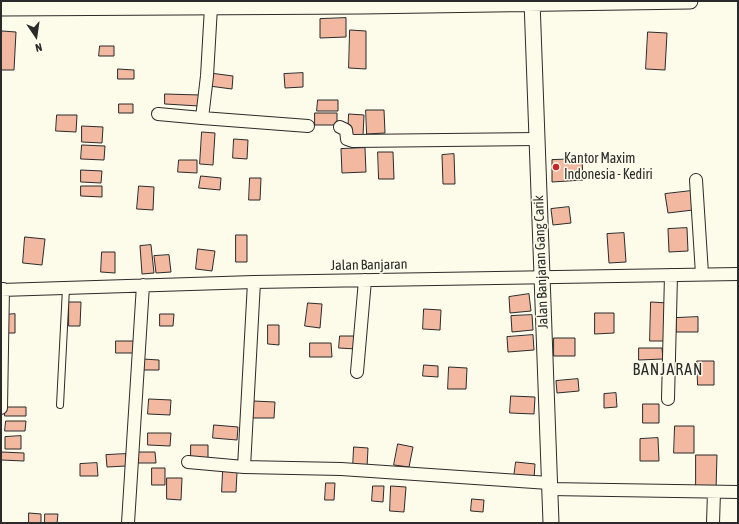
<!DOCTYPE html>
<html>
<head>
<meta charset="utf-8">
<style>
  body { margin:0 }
  #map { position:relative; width:739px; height:524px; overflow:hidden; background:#fdfbea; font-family:"Asap Condensed",sans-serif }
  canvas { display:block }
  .frame { position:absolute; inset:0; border:2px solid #2b2b2b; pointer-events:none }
  .north { position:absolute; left:16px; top:16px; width:40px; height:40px; -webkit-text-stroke:3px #fdfbea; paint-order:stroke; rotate:167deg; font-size:11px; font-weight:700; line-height:16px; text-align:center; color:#2b2b2b }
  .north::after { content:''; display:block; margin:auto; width:14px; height:18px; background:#2b2b2b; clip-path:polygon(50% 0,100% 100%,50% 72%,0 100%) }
</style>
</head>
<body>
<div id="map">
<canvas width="739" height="524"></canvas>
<div class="frame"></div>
<div class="north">N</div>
</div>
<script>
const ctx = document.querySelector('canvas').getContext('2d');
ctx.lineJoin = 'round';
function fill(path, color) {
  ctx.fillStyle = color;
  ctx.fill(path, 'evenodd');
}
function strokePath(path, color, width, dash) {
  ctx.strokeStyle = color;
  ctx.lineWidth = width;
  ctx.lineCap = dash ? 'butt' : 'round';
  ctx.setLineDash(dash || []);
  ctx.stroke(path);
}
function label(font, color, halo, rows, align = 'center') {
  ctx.font = font + ' "Asap Condensed",sans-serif';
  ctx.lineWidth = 3;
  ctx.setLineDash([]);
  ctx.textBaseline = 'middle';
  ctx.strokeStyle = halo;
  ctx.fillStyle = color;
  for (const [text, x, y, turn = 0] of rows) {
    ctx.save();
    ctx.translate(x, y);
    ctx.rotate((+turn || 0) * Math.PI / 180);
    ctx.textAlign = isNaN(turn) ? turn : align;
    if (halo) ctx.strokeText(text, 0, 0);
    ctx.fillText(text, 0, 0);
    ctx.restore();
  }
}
const building = new Path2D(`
  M346 18V37L320 38V19Z
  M350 30 366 31V69L349 68Z
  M2 31 16 32 14 70H1Z
  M648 32 667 33 665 70 646 69Z
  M100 46H114V56H99Z
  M118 69 134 70V79H118Z
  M210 73 233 76 232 89 209 86Z
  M303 73V87L285 88 284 74Z
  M165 94 200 95 199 106 165 104Z
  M318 100H338V111H317Z
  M119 104H133V113H119Z
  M366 110H384L385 133 367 134Z
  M315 113H337V125H315Z
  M349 114 364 115 363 136 348 135Z
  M57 115H77L76 132 56 131Z
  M82 126 103 127 102 143 82 142Z
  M202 132 215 133 213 165 200 164Z
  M234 139 248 140 247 159 233 158Z
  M82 145 105 146 104 160 81 159Z
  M365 148 366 172 342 173 341 149Z
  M378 152H393L394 179H379Z
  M454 154 455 184H443L442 155Z
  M582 159 583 180 552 182V160Z
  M179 160H197V173L178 172Z
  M81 170 102 171 101 183 81 182Z
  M201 176 221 178 220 190 199 188Z
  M250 178H261L260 200H249Z
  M81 186H102V197L81 196Z
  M139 186 154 187 153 210 137 209Z
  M691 191 693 210 668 213 665 194Z
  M569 207 571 223 553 225 551 209Z
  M687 228 688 251 669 252 668 229Z
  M624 233 626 262 609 263 607 234Z
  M236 235H247V262H236Z
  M25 237 45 239 42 265 23 263Z
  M151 245 154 273 142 274 140 246Z
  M198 249 215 251 212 271 196 269Z
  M102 252H115V273L101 272Z
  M169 255 171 272 156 273 154 256Z
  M529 294 531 311 510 313 509 297Z
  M69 302H81L80 326H69Z
  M651 302 668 303 667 341H650Z
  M308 303 322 304 320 328 305 326Z
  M424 309 441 310 440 330 423 329Z
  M595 313H614V333L595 334Z
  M15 314V333H5V315Z
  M160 314H174L173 326H160Z
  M532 315 533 330 512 332 511 316Z
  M698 317V332H676V318Z
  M268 325H279V345L268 344Z
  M533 335 534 350 508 352 507 337Z
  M340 336H356V349L339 348Z
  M554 338H575V356H554Z
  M116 341H138V353H116Z
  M310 343H331L332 357H310Z
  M639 348H662L663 359 639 360Z
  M143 359 159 360V370H143Z
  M697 361H714V385H698Z
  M424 365 438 366V377L423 376Z
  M449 367 467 368 466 389H448Z
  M578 379 579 391 557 393 556 381Z
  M616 393 617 407 604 408V394Z
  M511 396 535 397 534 414 510 413Z
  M149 399 171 400 170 415 148 414Z
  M253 401 275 402 274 418H252Z
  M643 404H659V423H643Z
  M5 407H26V416H5Z
  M6 421H26L25 431H5Z
  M214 425 238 427 237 440 213 438Z
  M675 426H694V453H674Z
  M148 433H171L170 446 148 445Z
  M21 436V449H5V437Z
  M658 438 659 461H640V439Z
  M398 444 413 447 409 467 394 465Z
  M191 445H208V459H191Z
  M354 447 368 448 367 467H353Z
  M1 452 24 453V461L1 460Z
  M138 452H155L156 463H138Z
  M126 454V466L107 467 106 455Z
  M696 455H717L716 489H696Z
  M516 462 535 464 534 479 514 477Z
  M97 463 98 476H80V464Z
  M152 468H165V485H152Z
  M223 471 237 472 236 492H222Z
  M167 478H182L181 500 167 499Z
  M326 483H335L334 500H325Z
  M373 486H384L383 502 372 501Z
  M391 486 406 487 404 512 390 511Z
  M472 499 484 500 483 512 471 511Z
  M29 513 41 514V523H29Z
  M45 514H58L57 523H45Z`);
const service = new Path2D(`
  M60 405 66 288`);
const minor = new Path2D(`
  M158 114 202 118 207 76 211 7
  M202 118 308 126
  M340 127 346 130 347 139 353 141 537 139
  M696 180 702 274
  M1 290 254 282 738 274
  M357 372 365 280
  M668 399 671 275
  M1 408 3 289
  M188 462 244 467 341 469 549 483
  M244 467 254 282
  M549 489 738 492
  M128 523 143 285
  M713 523 714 492`);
const tertiary = new Path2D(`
  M532 1 551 523
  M1 8 362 6 690 1`);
const markers = [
  [556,167,4,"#c62828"]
];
const poiNames = [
  ["Kantor Maxim",564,159],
  ["Indonesia - Kediri",564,175]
];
const streetNames = [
  ["Jalan Banjaran Gang Carik",541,262,-92],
  ["Jalan Banjaran",369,265,-1]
];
const quarterNames = [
  ["BANJARAN",668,370]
];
fill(building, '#f2b8a0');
strokePath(building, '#2b2b2b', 1);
strokePath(service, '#2b2b2b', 8);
strokePath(minor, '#2b2b2b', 14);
strokePath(tertiary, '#2b2b2b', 17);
strokePath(service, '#fdfbea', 6);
strokePath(minor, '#fdfbea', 12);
strokePath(tertiary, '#fdfbea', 15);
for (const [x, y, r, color] of markers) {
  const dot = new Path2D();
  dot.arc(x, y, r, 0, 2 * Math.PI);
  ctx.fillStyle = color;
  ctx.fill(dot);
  strokePath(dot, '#fdfbea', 1.5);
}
label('14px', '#2b2b2b', '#fdfbea', poiNames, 'left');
label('14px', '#2b2b2b', '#fdfbea', streetNames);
ctx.letterSpacing = '1px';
label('16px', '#2b2b2b', '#fdfbea', quarterNames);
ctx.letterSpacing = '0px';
</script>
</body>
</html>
